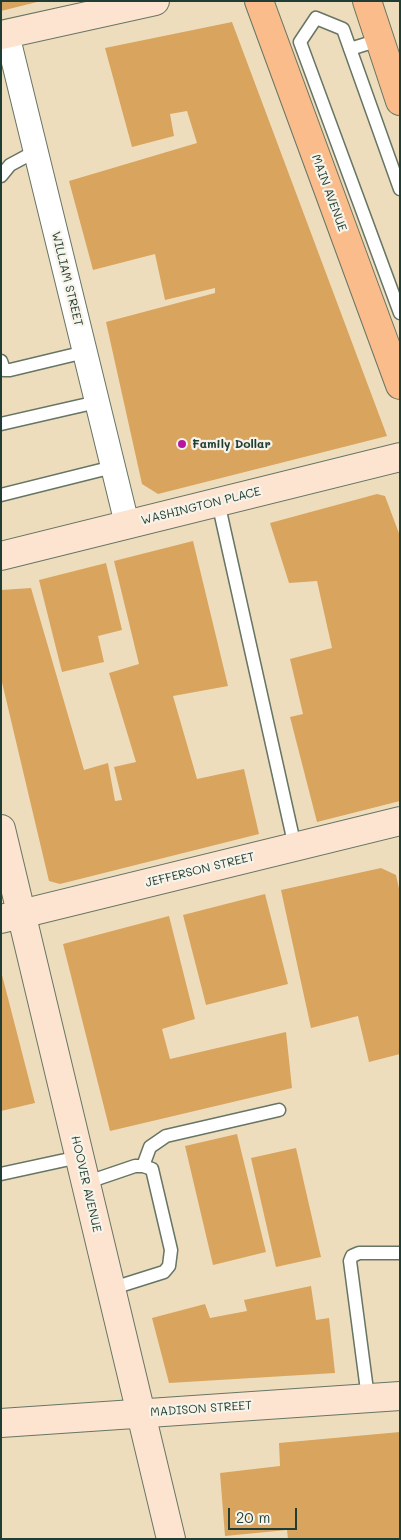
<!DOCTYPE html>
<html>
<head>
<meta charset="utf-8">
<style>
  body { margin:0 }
  #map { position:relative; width:401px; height:1540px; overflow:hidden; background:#eeddbc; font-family:Mali,sans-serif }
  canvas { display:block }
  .frame { position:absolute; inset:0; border:2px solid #1f3d34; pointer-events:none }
  .scale { position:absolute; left:228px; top:1508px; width:69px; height:22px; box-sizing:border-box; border:2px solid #1f3d34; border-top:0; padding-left:6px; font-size:15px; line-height:18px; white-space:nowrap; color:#1f3d34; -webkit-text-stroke:4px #f7f3e8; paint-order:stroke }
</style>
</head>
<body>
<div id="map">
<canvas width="401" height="1540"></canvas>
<div class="frame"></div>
<div class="scale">20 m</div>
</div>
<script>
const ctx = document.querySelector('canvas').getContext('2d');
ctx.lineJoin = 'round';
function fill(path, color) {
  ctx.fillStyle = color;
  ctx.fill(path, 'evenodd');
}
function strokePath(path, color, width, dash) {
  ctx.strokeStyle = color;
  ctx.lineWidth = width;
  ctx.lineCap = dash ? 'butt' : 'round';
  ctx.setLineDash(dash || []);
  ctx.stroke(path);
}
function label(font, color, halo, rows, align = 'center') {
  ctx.font = font + ' Mali,sans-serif';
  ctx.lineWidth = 4.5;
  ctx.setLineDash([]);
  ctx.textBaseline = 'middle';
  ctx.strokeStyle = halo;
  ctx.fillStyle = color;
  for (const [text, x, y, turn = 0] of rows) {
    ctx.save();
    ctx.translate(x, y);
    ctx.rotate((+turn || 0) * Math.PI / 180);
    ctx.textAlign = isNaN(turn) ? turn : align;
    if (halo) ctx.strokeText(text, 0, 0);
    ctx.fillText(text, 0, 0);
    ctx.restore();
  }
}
const building = new Path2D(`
  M1 1H37V2L1 11Z
  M232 22 387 436 158 494 142 484 106 322 215 293V288L165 300 155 254 93 270 69 181 197 143 187 111 170 114 174 136 132 147 105 48Z
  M377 494 385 496 400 536V801L317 822 290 717 303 714 290 659 332 648 317 581 289 583 270 523Z
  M193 541 228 686 173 696 197 779 244 769 259 834 60 884 49 881 1 678V590L31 588 84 770 108 763 115 801 122 800 114 767 136 762 109 673 139 664 114 561Z
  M106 563 122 630 98 636 104 662 62 672 39 580Z
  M381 868 396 875 400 893V1054L369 1062 358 1016 311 1028 281 890Z
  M265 894 288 984 206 1005 183 915Z
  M169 916 195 1019 162 1029 170 1059 286 1032 292 1088 110 1131 63 944Z
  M1 971 35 1103 1 1111Z
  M237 1134 266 1252 213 1265 185 1146Z
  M296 1148 321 1257 276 1267 251 1158Z
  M311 1286 316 1320 329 1318 335 1373 169 1383 152 1318 205 1304 210 1318 247 1311 244 1300Z
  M400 1432V1539H288L287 1530 225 1536 220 1473 280 1466 279 1443Z`);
const lane = new Path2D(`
  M350 49 379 40
  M1 176 10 165 36 151
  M400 189 343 29 316 18 300 42 400 313
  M1 361 4 370H10L85 352
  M1 424 97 402
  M1 495 113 467
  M218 502 295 847
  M143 1166 150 1147 166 1136 279 1110
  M1 1174 79 1157
  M85 1183 135 1166H143L152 1169 171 1250 169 1266 164 1272 110 1289
  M368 1398 350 1261 352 1256 359 1253H400`);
const street = new Path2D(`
  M7 34 127 524`);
const secondary = new Path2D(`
  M1 35 155 1
  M1 556 400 457
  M1 829 171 1539
  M1 919 400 821
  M1 1423 400 1396`);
const primary = new Path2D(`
  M259 1 400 385
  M367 1 400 101`);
const markers = [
  [182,444,5,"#b5179e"]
];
const streetNames = [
  ["MAIN AVENUE",329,193,70],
  ["WILLIAM STREET",67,279,76],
  ["WASHINGTON PLACE",201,506,-14],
  ["JEFFERSON STREET",200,870,-14],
  ["HOOVER AVENUE",86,1184,77],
  ["MADISON STREET",201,1409,-4]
];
const poiNames = [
  ["Family Dollar",192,444]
];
fill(building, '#d9a45d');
strokePath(lane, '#677564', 15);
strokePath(street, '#677564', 26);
strokePath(secondary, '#677564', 30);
strokePath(primary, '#677564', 30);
strokePath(lane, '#fff', 12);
strokePath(street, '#fff', 24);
strokePath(secondary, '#fde4d0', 28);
strokePath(primary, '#f9bc8a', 28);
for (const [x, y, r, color] of markers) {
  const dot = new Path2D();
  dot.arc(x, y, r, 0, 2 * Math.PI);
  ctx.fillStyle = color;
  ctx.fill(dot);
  strokePath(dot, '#f7f3e8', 2);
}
label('12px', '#1f3d34', '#f7f3e8', streetNames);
label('bold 12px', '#1f3d34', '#f7f3e8', poiNames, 'left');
</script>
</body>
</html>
